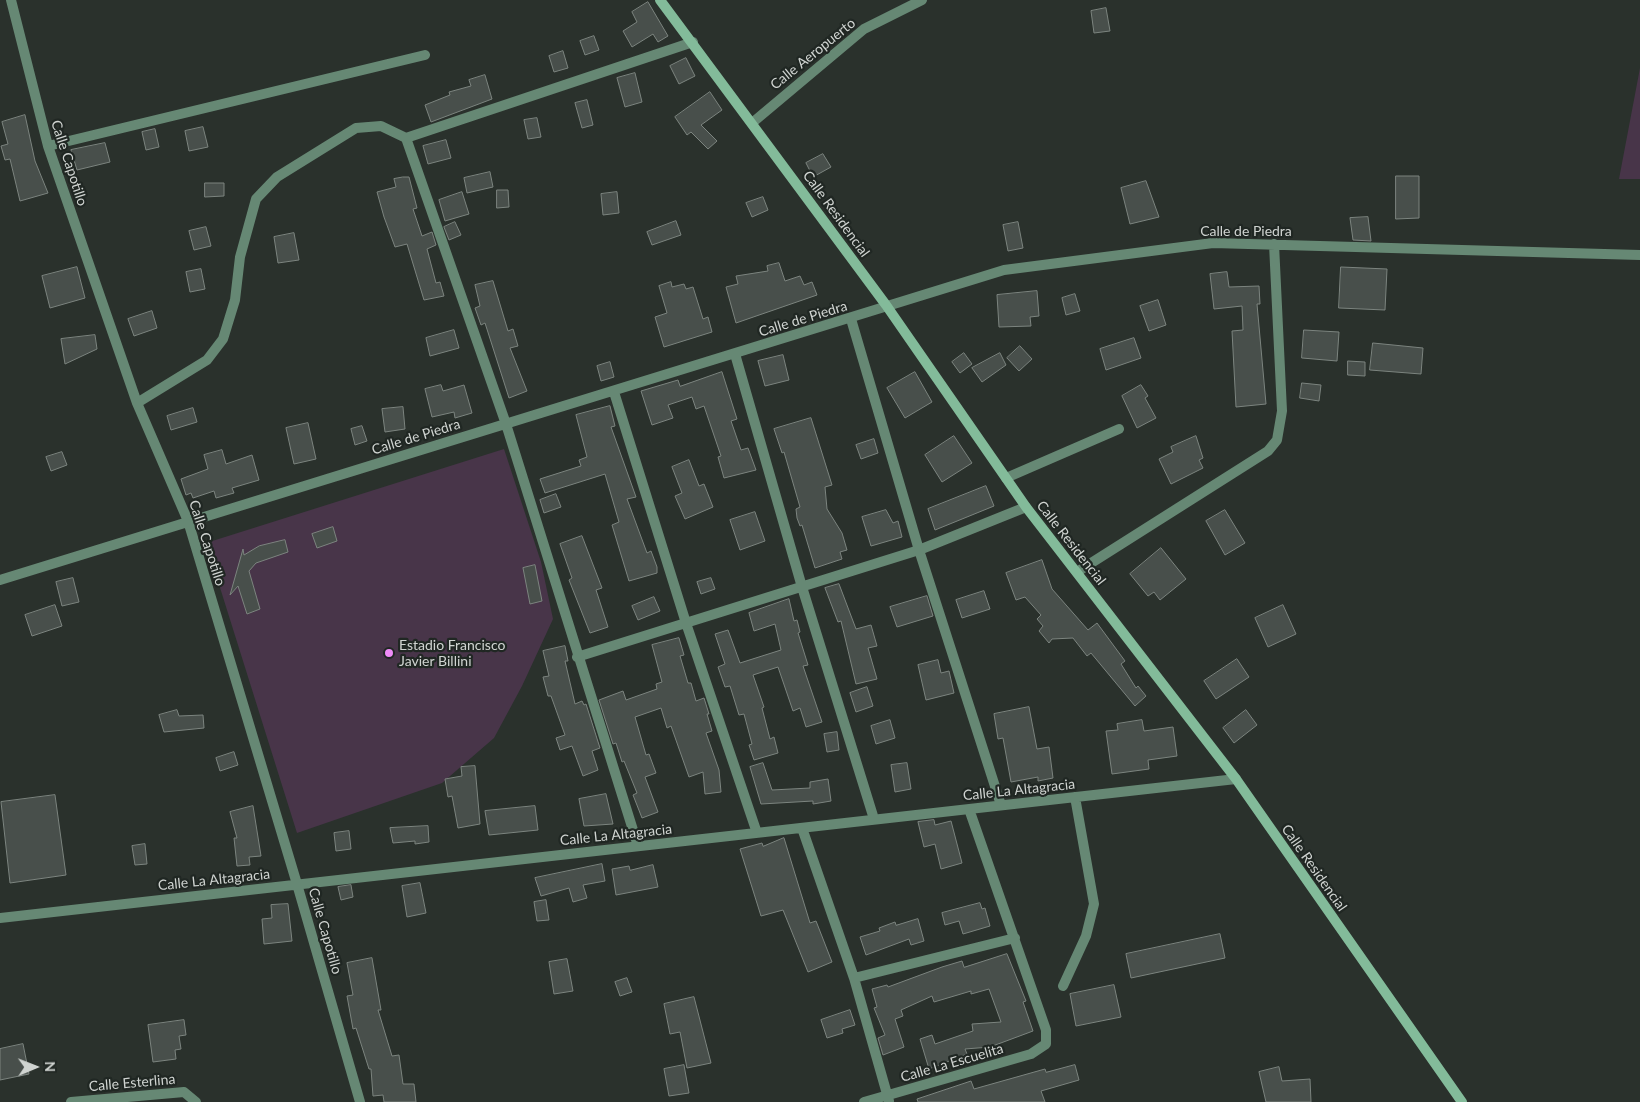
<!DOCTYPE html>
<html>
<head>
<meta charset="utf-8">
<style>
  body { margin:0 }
  #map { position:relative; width:1640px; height:1102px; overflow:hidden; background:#2a312c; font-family:Lato,sans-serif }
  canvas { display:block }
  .north { position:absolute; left:10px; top:1042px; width:50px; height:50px; -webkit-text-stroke:4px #202723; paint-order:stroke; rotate:89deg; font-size:14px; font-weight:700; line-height:20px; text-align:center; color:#d0d4d1 }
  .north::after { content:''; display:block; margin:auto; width:18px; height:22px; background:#d0d4d1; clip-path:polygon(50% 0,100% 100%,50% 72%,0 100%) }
</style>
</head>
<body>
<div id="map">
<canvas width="1640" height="1102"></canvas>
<div class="north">N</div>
</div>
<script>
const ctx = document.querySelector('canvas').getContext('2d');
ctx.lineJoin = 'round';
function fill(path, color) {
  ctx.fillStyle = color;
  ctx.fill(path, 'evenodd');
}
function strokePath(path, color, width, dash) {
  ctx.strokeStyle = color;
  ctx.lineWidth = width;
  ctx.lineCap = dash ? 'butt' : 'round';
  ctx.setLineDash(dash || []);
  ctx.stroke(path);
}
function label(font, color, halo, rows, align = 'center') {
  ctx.font = font + ' Lato,sans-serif';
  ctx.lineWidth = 4.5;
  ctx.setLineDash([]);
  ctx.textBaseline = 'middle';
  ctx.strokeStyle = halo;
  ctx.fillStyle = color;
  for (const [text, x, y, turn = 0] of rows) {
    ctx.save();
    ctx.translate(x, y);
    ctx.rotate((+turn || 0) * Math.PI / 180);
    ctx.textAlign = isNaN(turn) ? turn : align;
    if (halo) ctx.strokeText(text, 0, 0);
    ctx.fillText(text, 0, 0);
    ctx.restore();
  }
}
const green = new Path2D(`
  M1640 68V179H1619Z
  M504 449 541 562 553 619 522 686 494 738 442 783 297 833 206 543Z`);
const building = new Path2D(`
  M648 2 668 36 658 42 653 34 632 47 623 31 637 22 632 12Z
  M1106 8 1110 31 1094 33 1091 11Z
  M594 36 599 50 585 55 580 41Z
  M563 51 568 68 554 72 549 56Z
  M686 58 695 76 679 84 670 66Z
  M635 73 642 102 625 107 617 78Z
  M485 75 492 99 431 122 425 105 450 95 449 92 471 86 469 80Z
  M710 92 722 110 701 125 717 141 708 149 691 132 687 135 675 117Z
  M587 100 593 125 582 128 575 103Z
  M25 115 35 161 48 193 20 201 10 159 5 160 1 146 8 144 2 122Z
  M537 118 541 137 528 139 524 120Z
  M203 127 208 147 189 151 185 131Z
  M155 129 159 147 146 150 142 132Z
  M446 140 451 158 428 164 423 146Z
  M105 143 110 162 77 170 71 150Z
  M823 154 831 167 813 177 806 163Z
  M490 172 493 187 467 193 464 178Z
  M1396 176H1419V218L1396 219Z
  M403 177H409L417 208 413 209 422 236 432 232 436 245 427 249 436 283 440 282 444 296 424 300 407 244 395 247 384 217 377 192 396 187 394 179Z
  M1146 181 1159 217 1130 224 1121 188Z
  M205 183H224V196L205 197Z
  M497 190H508L509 207 497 208Z
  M462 192 469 214 445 221 439 200Z
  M617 192 619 213 603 215 601 194Z
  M763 197 768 210 752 217 746 203Z
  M1368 217 1371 241 1353 240 1350 218Z
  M676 221 681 235 652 245 647 232Z
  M455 222 461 235 449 240 444 227Z
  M1018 222 1023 248 1008 251 1003 225Z
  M206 227 211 246 194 250 189 231Z
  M294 233 299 260 278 263 274 237Z
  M779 263 785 281 800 276 804 285 812 282 817 295 736 323 726 287 738 284 736 276 768 271 767 266Z
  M77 267 85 298 50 308 42 276Z
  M1341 267 1387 269 1385 310 1339 308Z
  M201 269 205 289 190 292 186 272Z
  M1227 272 1229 287 1259 286 1260 304H1257L1266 404 1236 407 1232 331 1243 330 1242 306 1214 309 1210 274Z
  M493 281 508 331 513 329 518 346 510 348 527 391 509 398 485 323 481 325 475 308 480 306 475 285Z
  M671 282 672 287 684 284 686 289 693 287 703 319 708 317 712 332 664 347 655 317 667 313 659 286Z
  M1037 291 1039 316 1030 317 1031 326 999 327 997 295Z
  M1075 294 1080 311 1066 315 1062 298Z
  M1158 300 1166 325 1149 331 1140 306Z
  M152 311 157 328 134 336 128 319Z
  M454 330 459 348 430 356 426 338Z
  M1304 330 1339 332 1337 361 1302 358Z
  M95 335 97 349 65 364 61 339Z
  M1134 338 1141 358 1106 370 1100 349Z
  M1373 343 1423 348 1421 374 1370 370Z
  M1020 346 1032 359 1019 371 1007 358Z
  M964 353 972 364 960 373 952 362Z
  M1000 353 1006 365 982 382 972 368Z
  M783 355 789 380 765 386 758 361Z
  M1348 361 1365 362V376L1348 375Z
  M610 362 614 377 601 381 597 366Z
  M722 372 737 419 731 421 741 450 748 448 756 470 724 478 718 457 721 456 704 406 696 409 692 397 668 405 673 418 652 425 641 391 678 380 680 386Z
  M915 372 932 402 905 418 887 388Z
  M1302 383 1321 385 1319 401 1300 398Z
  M441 385 443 391 464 385 472 413 455 418 454 412 432 417 425 389Z
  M1141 385 1148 396 1145 398 1156 418 1137 428 1122 396Z
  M610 406 615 426 611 427 636 497 627 499 647 553 651 551 657 567V573L629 581 612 525 619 522 605 474 545 493 540 479 581 466 579 460 587 457 576 415Z
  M403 407 405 429 385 432 382 409Z
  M193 408 197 422 171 430 167 416Z
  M811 418 832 485 825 487 827 509 842 533 847 550 840 552 842 559 815 568 802 525 800 526 797 518 796 509 800 507 784 452 782 453 774 429Z
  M308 423 316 459 294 464 286 428Z
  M362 426 367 441 355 445 351 429Z
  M954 436 972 463 942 482 925 455Z
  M1196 436 1203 458 1199 460 1203 468 1171 484 1159 459 1173 452 1171 447Z
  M874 439 878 453 861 459 856 445Z
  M222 450 226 464 252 455 259 480 232 488 234 493 216 498 214 491 193 498 191 493 186 495 181 479 208 469 204 455Z
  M62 452 67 465 51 471 46 457Z
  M689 460 699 486 704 484 713 507 685 519 675 496 682 493 672 467Z
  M986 486 994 506 935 530 928 509Z
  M556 494 561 507 544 513 540 500Z
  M886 510 893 523 898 521 902 537 871 546 862 517Z
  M1225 510 1245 543 1225 555 1206 521Z
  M755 512 765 541 740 550 730 520Z
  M333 527 337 541 317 548 312 534Z
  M582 536 602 588 596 590 608 627 590 633 569 580 572 578 560 544Z
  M285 540 288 552 256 563 249 571 260 609 247 614 238 586 230 595 243 549 244 555 259 546Z
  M1161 548 1186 579 1160 600 1154 592 1148 596 1130 574Z
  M1042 560 1052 589 1088 630 1097 623 1125 661 1121 664 1136 688 1138 686 1146 696 1135 706 1091 653 1087 656 1073 638 1052 639 1049 643 1039 631 1043 626 1037 619 1041 615 1025 597 1016 600 1006 573Z
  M535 565 542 601 530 604 523 568Z
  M73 578 79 602 62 606 56 582Z
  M711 578 715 589 701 594 697 582Z
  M839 584 856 629 871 625 877 646 868 648 877 679 856 684 841 621 838 622 825 588Z
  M984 591 990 609 962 618 956 600Z
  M927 596 933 616 897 627 890 607Z
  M654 597 660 611 638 620 632 606Z
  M789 599 794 621 797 620 800 632 798 633 808 665 803 666 822 722 806 727 800 708 793 711 778 667 753 675 764 707 762 708 770 739 774 737 778 753 754 760 749 745 752 744 744 714 739 715 730 686 725 687 718 667 725 664 715 634 728 630 740 663 781 650 775 624 754 631 749 613Z
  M55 605 62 626 32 636 25 615Z
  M1283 605 1296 634 1268 647 1255 618Z
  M679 638 684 655 680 656 688 683H691L696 701 704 698 709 714H707L712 731 706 733 719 770 721 792 705 794 703 772 689 777 671 726 667 728 661 708 635 717 646 755 649 754 656 773 645 777 658 812 642 818 633 795 637 793 624 761 622 762 616 743 613 744 599 700 623 691 626 700 657 689 656 684 662 682 652 645Z
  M565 646 568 661H565L575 704 582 701 584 705 586 704 600 748 592 751 598 770 583 776 572 746 560 750 556 738 565 735 551 696H548L543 677 549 676 543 651Z
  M1237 659 1249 677 1216 699 1204 681Z
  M938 660 941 673 949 671 954 693 926 700 918 665Z
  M867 687 873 706 856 712 850 693Z
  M1029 707 1037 749 1049 747 1053 778 1038 781V777L1011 782 1003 738 998 739 994 714Z
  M177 710 179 716 203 715 204 728 164 732 159 715Z
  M1246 710 1257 725 1234 743 1223 728Z
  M890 720 895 738 876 744 871 726Z
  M1142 720 1144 731 1173 727 1177 756 1148 760 1149 769 1112 774 1106 731 1118 730 1117 724Z
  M837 732 839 750 827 752 824 734Z
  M234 752 238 765 220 771 216 758Z
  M763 763 772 790 810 788V782L828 779 831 801 813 804V801L761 804 750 767Z
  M907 763 911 789 895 792 891 765Z
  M475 766 480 824 458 828 452 796 448 797 445 779 462 776 461 767Z
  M606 794 613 824 584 826 579 799Z
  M55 795 66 875 10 883 1 802Z
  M253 806 261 856 249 857 250 865 237 866 234 838H237L230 812Z
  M535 806 538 830 489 835 485 811Z
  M934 820 935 825 951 821 962 863 941 869 935 844 924 847 918 822Z
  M428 826 429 842 415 844V841L393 843 390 828Z
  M349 831 351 849 336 851 334 833Z
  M784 838 810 923 816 921 832 962 808 972 783 910 761 916 740 849 762 843 763 846Z
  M145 844 147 864 135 865 132 846Z
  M602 864 605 881 583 885 587 898 573 902 569 888 541 896 535 878Z
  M653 865 658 887 616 895 612 869 629 866 630 870Z
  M420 883 426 913 407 917 402 886Z
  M351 885 353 897 341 900 338 887Z
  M546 900 549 920 537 921 534 902Z
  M980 903 982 909 985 908 990 926 963 934 959 921 945 925 942 913Z
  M288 904 292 941 264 944 262 919 272 918 271 905Z
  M918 919 924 941 911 945 909 939 866 955 860 937 880 931 879 928 895 922 896 925Z
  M1220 934 1225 958 1131 978 1126 954Z
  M1007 954 1026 1001 1023 1002 1033 1031 990 1047 965 1049 967 1054 929 1069 920 1039 932 1035 935 1044 973 1031 972 1024 1001 1022 989 989 971 994V991L934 1002 932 996 901 1010 903 1016 895 1019 904 1047 883 1055 878 1038 885 1035 874 1008 877 1007 872 989 887 985 888 987 942 967 962 961 964 967Z
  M372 958 381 1010H378L392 1056 399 1055 403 1084H414L416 1102H384L383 1095 373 1096 371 1069H369L356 1028 353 1029 347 996 353 995 347 963Z
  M567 959 573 991 554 994 549 962Z
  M627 978 632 992 620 996 615 982Z
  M1114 985 1121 1017 1076 1026 1070 994Z
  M694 997 711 1063 687 1068 680 1032 670 1034 664 1004Z
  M850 1010 855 1025 842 1029 843 1033 827 1038 821 1020Z
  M184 1020 186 1035 179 1036 181 1049 175 1050 176 1059 153 1062 148 1025Z
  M23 1044 29 1074 0 1080V1049Z
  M684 1065 689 1093 669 1096 664 1069Z
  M1075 1065 1079 1080 1041 1091 1045 1102H918L917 1099 971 1081 974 1089 1045 1069 1046 1072Z
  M1279 1067 1282 1081 1310 1079 1311 1102H1266L1259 1072Z`);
const street = new Path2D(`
  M11 0 48 146 137 403 188 521 297 884 360 1102
  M752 123 864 29 922 0
  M406 138 693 42
  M48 146 425 55
  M851 319 919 550 1001 805
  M735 354 802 587 874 819
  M614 392 686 623 757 833
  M137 403 207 360 223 339 235 300 240 257 256 199 277 177 356 128 381 126 406 138 506 424 638 846
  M1006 478 1119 429
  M1077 572 1268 451 1277 440 1282 411 1274 244
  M0 580 1004 270 1213 243 1640 255
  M577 657 919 550 1026 507
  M802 828 854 978 889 1101
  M0 918 1236 779
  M854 978 1015 938
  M1063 986 1086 936 1094 904 1075 797
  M71 1102 184 1092 196 1102
  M864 1102 1031 1054 1046 1044V1030L969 809`);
const secondary = new Path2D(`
  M660 0 886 305 1026 507 1236 779 1462 1102`);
const markers = [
  [389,653,5,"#ef8bf7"]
];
const streetNames = [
  ["Calle Aeropuerto",813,54,-39],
  ["Calle Capotillo",69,163,72],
  ["Calle Residencial",836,214,54],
  ["Calle de Piedra",1246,231],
  ["Calle de Piedra",803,319,-17],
  ["Calle de Piedra",416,437,-17],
  ["Calle Capotillo",207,543,72],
  ["Calle Residencial",1071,543,52],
  ["Calle La Altagracia",1019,790,-6],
  ["Calle La Altagracia",616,835,-6],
  ["Calle Residencial",1314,868,55],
  ["Calle La Altagracia",214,880,-6],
  ["Calle Capotillo",325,931,74],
  ["Calle La Escuelita",952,1063,-16],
  ["Calle Esterlina",132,1083,-5]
];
const poiNames = [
  ["Estadio Francisco",399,645],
  ["Javier Billini",399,661]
];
fill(green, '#483549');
fill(building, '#484f4b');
strokePath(building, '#7c847f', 1);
strokePath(street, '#668874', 10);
strokePath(secondary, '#83bb9a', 10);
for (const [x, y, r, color] of markers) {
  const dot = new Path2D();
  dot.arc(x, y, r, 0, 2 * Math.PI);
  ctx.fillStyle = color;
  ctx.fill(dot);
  strokePath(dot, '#202723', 2);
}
label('14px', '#d0d4d1', '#202723', streetNames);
label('14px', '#d0d4d1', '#202723', poiNames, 'left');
</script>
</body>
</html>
